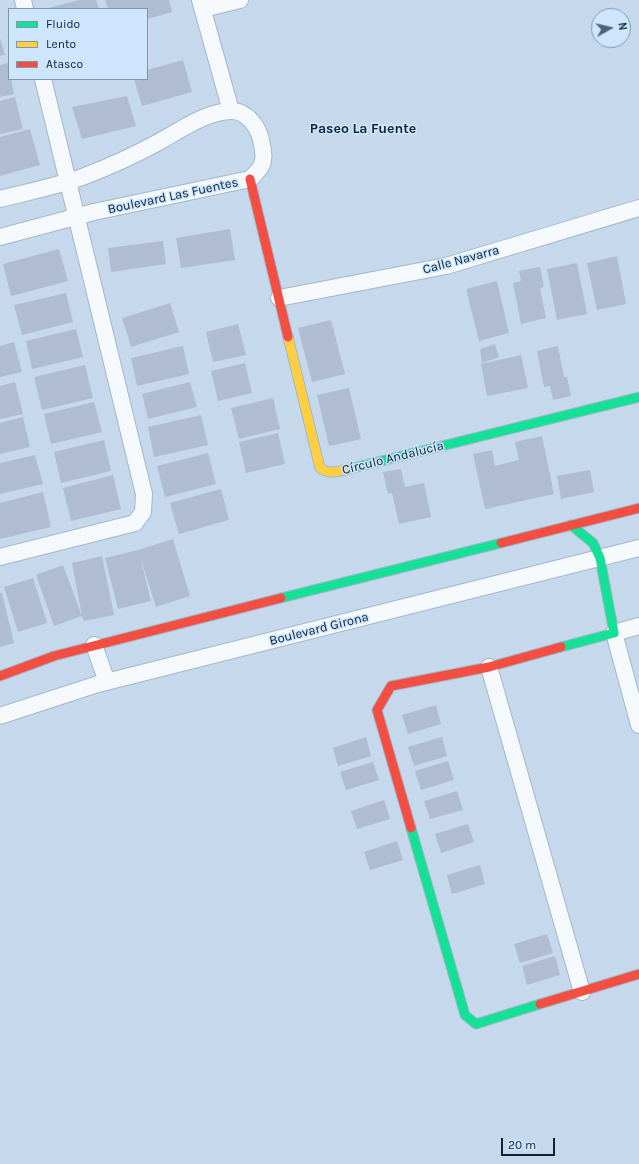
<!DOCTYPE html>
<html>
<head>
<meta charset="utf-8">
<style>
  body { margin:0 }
  #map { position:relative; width:639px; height:1164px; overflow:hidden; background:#c6d9ec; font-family:Karla,sans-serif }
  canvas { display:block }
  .legend { position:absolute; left:8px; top:8px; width:140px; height:72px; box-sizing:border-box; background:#cee6fd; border:1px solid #8098ae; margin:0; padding:5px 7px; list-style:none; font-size:12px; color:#0a2338 }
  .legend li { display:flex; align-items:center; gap:8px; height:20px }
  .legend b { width:20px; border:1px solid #8098ae }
  .north { position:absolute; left:591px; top:8px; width:40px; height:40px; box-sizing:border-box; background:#cee6fd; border:1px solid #8098ae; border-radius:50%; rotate:82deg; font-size:11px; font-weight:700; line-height:16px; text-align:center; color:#0a2338 }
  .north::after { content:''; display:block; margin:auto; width:14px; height:18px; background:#4c6377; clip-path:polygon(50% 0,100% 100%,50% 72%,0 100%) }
  .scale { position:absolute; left:501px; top:1138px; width:54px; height:18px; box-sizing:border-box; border:2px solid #0a2338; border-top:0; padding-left:5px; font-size:12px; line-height:14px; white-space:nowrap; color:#0a2338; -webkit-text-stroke:3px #cee6fd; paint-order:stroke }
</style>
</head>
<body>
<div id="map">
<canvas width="639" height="1164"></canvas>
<ul class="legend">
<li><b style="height:5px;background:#16e098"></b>Fluido</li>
<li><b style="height:5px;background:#ffcf43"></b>Lento</li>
<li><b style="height:5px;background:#f24e42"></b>Atasco</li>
</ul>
<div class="north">N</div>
<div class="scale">20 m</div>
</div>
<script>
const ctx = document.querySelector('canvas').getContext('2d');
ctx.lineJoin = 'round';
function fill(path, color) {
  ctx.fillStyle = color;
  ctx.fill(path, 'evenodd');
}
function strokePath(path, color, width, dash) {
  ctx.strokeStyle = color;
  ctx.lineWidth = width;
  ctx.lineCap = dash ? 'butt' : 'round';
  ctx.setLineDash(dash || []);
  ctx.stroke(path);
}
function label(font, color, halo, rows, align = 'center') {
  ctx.font = font + ' Karla,sans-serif';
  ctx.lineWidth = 3;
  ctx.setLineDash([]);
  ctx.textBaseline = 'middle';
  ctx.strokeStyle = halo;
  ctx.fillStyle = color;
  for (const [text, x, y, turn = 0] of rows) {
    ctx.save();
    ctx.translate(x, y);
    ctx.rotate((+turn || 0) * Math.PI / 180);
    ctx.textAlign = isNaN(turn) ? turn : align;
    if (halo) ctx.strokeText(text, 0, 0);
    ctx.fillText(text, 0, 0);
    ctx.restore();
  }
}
const building = new Path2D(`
  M79 0H96L99 9H45Z
  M105 0H169L172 12 147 19V9H108Z
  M0 38 5 55 0 56Z
  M183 60 192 92 142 106 134 79H147V70Z
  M8 63 9 79H11L14 94 0 97V65Z
  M127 96 136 126 82 139 72 107Z
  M15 97 23 129 0 134V101Z
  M30 129 40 165 0 176V137Z
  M230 229 235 260 181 268 176 238Z
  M163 241 166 264 111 272 108 248Z
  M59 249 68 281 11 296 3 264Z
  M617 256 626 304 597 310 587 263Z
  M577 263 587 314 557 320 547 269Z
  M540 267 544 287 540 288 546 318 521 324 513 283 521 281 519 271Z
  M497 281 509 333 479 341 466 289Z
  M66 293 73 322 22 335 14 305Z
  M170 303 179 332 131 347 122 318Z
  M331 320 345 374 312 382 298 328Z
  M238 324 246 355 213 362 206 332Z
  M76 329 83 357 32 369 26 341Z
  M14 342 22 372 0 377V346Z
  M495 344 499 357 482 363 480 349Z
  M183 346 189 374 137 386 131 358Z
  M558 346 564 377H567L571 396 553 400 550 386 544 387 537 351Z
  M521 355 528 388 487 396 481 364Z
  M245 363 252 393 218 401 211 371Z
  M85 365 93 398 42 410 34 377Z
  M15 382 23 414 0 419V386Z
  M190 382 197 407 148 419 142 394Z
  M349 388 361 439 329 446 317 395Z
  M273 398 280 429 239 439 231 408Z
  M94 402 102 432 51 444 44 414Z
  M201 415 208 445 154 457 148 427Z
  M23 417 30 447 0 454V423Z
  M278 433 285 464 246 473 239 442Z
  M542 436 554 494 485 509 473 454 492 450 495 466 519 460 515 442Z
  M104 440 111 471 61 483 54 452Z
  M208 453 216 484 165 497 157 466Z
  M35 455 43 484 0 494V463Z
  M401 469 405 487 424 483 431 517 399 524 392 493 388 494 383 472Z
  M590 470 594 492 561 499 557 476Z
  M113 475 121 509 71 521 63 488Z
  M221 489 229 520 179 534 170 503Z
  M43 492 51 527 0 539V503Z
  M173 539 190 596 156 607 140 556 151 601 118 609 105 558 138 550Z
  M102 556 114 615 84 621 82 616 72 563Z
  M63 565 82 616 54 626 36 575Z
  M33 578 47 623 18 632 4 587Z
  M0 593H2L14 643 0 647Z
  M436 705 441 724 408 734 402 715Z
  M366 737 371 756 338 766 333 748Z
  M442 737 447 756 414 766 408 747Z
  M448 761 454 780 421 790 415 771Z
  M373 762 379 780 346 790 340 772Z
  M457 791 463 810 430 819 424 801Z
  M384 800 390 819 357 829 351 811Z
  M468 824 474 842 441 853 435 834Z
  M397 841 403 860 370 870 364 852Z
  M480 865 485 884 452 894 447 875Z
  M547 934 553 953 520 963 514 944Z
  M555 956 560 975 527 985 522 966Z`);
const street = new Path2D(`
  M23 0 25 9
  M200 0 231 111
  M203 9 240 0
  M0 199C28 192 58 186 85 176 108 167 133 156 155 144 178 132 202 113 230 111 248 110 260 129 262 145 266 162 262 168 250 179L94 212 0 237
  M279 298 446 266 639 208
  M0 557 135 523 143 512 144 494 43 79
  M639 626 614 633 639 725
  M94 645 107 682
  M489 667 582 992
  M0 716 98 684 639 548`);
const fast = new Path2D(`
  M345 470 639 397
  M281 598 501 543
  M561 647 614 633 600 558 593 543 571 525
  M411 828 465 1015 476 1024 540 1004`);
const slow = new Path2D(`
  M288 337 320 468C329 474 335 472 345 470`);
const jam = new Path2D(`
  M250 179 288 337
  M501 543 639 508
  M0 676 54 656 281 598
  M411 828 377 710 391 686 489 667 561 647
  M540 1004 639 974`);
const streetNames = [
  ["Boulevard Las Fuentes",173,196,-12],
  ["Calle Navarra",461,260,-15],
  ["Círculo Andalucía",393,458,-14],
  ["Boulevard Girona",319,629,-14]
];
const neighbourhoodNames = [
  ["Paseo La Fuente",363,129]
];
fill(building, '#afbcd1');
strokePath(street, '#a2b7c9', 18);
strokePath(fast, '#a2b7c9', 11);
strokePath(slow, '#a2b7c9', 11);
strokePath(jam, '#a2b7c9', 11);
strokePath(street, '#f6f9fc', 16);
strokePath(fast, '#16e098', 9);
strokePath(slow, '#ffcf43', 9);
strokePath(jam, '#f24e42', 9);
label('13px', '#0a2338', '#cee6fd', streetNames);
label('bold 14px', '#0a2338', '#cee6fd', neighbourhoodNames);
</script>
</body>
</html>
